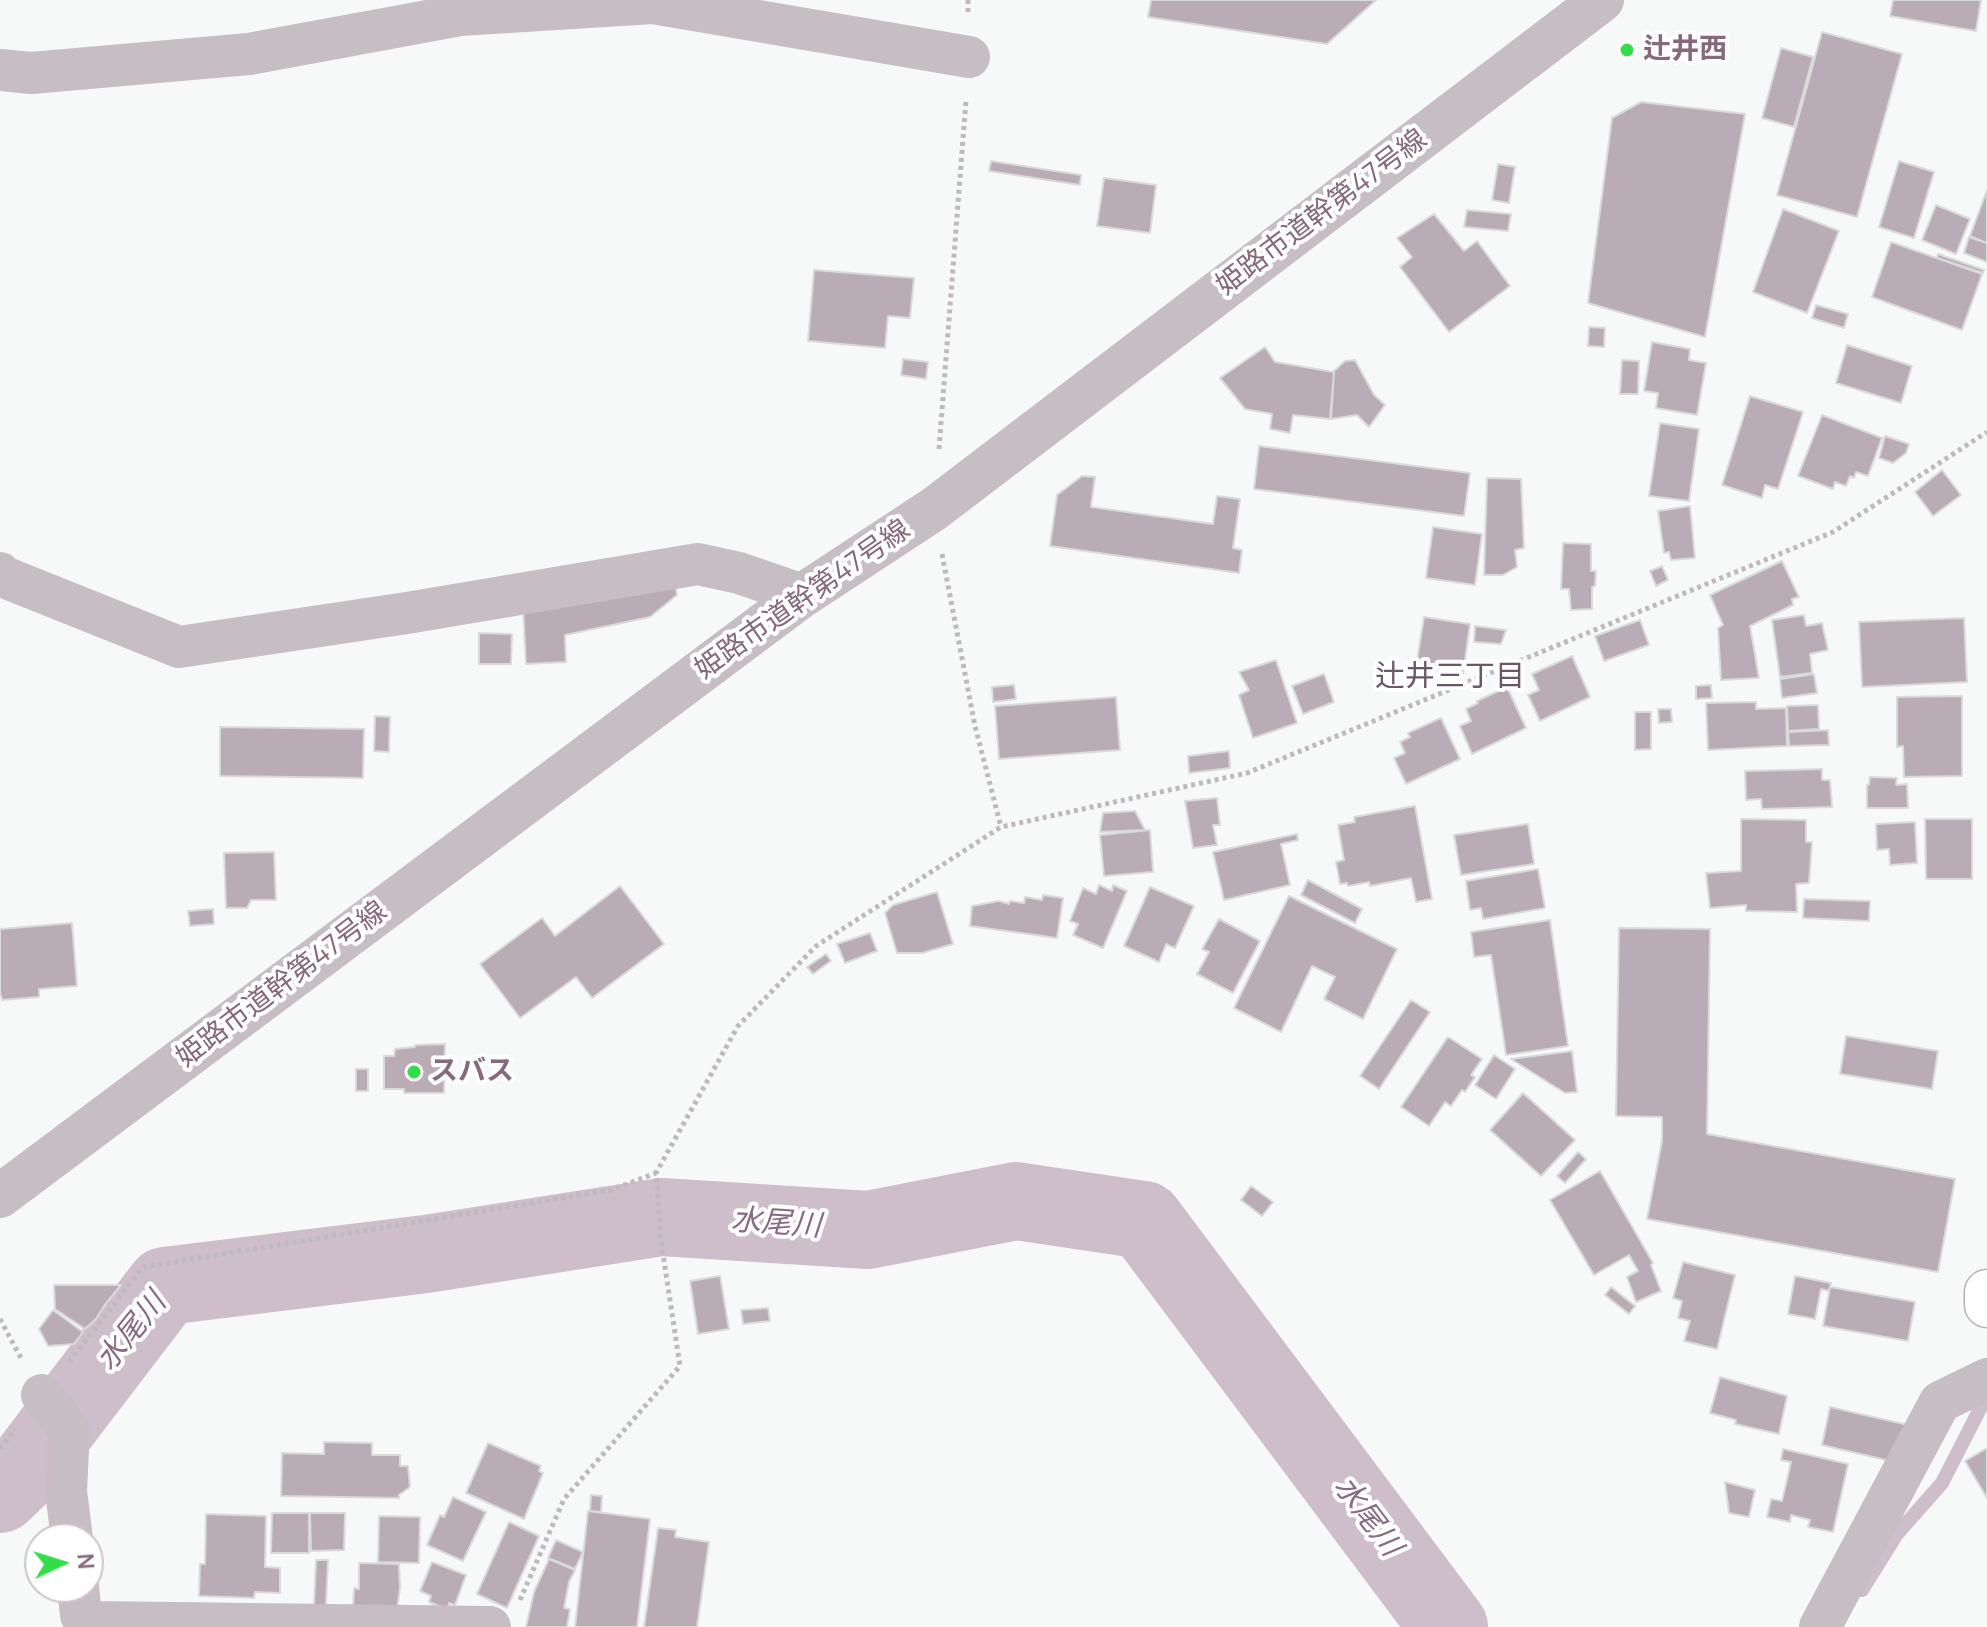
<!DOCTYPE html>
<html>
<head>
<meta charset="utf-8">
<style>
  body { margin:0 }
  #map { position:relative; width:1987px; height:1627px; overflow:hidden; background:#f7f9f9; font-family:Manrope,sans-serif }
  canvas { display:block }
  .north { position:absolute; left:24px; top:1523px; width:80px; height:80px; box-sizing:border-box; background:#fff; border:2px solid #cfc3cb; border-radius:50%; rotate:86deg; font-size:22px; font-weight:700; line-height:32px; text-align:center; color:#87697c }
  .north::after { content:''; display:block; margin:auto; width:28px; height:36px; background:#33dd49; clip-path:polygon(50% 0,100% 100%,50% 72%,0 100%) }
</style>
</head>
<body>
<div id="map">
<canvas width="1987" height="1627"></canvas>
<div class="north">N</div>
</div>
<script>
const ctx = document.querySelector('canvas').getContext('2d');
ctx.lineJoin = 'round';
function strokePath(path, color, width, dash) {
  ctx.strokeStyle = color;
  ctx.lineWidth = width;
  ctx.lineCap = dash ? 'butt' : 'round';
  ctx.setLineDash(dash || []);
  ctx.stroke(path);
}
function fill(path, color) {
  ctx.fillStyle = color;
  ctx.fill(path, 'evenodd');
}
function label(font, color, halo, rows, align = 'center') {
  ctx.font = font + ' Manrope,"Noto Sans JP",sans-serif';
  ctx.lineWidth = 8;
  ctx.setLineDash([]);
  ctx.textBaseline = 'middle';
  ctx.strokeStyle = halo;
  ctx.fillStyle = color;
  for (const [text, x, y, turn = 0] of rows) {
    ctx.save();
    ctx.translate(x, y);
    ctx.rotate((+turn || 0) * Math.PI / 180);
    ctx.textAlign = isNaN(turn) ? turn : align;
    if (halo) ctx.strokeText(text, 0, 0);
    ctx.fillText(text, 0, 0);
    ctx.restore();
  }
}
const stream = new Path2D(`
  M1862 1590 1897 1534 1942 1483 1983 1403`);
const river = new Path2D(`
  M0 1494 22 1473 165 1286 426 1254 662 1217 868 1230 1016 1201 1144 1220 1449 1627`);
const building = new Path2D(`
  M1151 0H1376L1327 44 1148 17Z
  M1893 0H1981L1976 31 1890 16Z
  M1822 32 1902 54 1857 217 1777 195Z
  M1781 48 1813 57 1794 127 1762 118Z
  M1641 102 1745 114 1705 337 1588 303 1612 118Z
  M991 161 1081 175 1080 185 989 171Z
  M1899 161 1934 172 1914 238 1879 227Z
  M1498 164 1515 167 1509 203 1492 200Z
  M1104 178 1156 185 1150 233 1097 226Z
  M1987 190V243L1970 236Z
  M1936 205 1970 219 1956 254 1922 240Z
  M1783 209 1839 231 1807 313 1753 292Z
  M1467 210 1511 214 1508 231 1464 227Z
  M1434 214 1464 251 1477 241 1510 286 1449 332 1400 267 1412 257 1397 238Z
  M1969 237 1987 243V262L1964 253Z
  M1891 242 1982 274 1962 330 1872 297Z
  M1938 254 1984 270 1983 273 1937 258Z
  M814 270 914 278 910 318 888 316 885 348 808 341Z
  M1816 305 1848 314 1844 328 1812 318Z
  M1589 327 1605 328 1604 347 1588 346Z
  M1652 342 1690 349 1689 360 1706 363 1697 415 1656 408 1658 393 1644 391Z
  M1847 345 1912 366 1901 403 1836 383Z
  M1265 347 1275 362 1334 372 1330 419 1293 415 1290 433 1270 429 1272 414 1245 409 1220 378Z
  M903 359 928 362 926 379 901 375Z
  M1355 360 1374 395 1385 405 1369 427 1357 415 1331 419 1334 371 1345 361Z
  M1622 360 1639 361 1638 394H1620Z
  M1750 396 1803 412 1778 489 1765 485 1762 498 1722 485Z
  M1822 415 1882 438 1868 476 1856 472 1854 478 1850 476 1846 486 1835 482 1833 489 1798 476Z
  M1660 423 1699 429 1689 501 1649 496Z
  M1885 436 1909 444 1906 453 1893 463 1879 458Z
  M1259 446 1470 473 1464 516 1254 489Z
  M1942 470 1961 495 1933 516 1915 492Z
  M1082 476 1095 477 1091 507 1213 524 1217 496 1240 499 1233 548 1242 550 1239 573 1050 546 1057 495Z
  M1487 478 1521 479 1524 548 1515 550 1517 567 1503 575H1484Z
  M1690 506 1695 558 1671 560 1669 552 1664 553 1658 511Z
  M1433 527 1482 534 1475 585 1426 578Z
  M1563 543 1591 544V571H1596L1595 586 1592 587V609L1571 610 1569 589H1561Z
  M1782 561 1799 597 1792 599 1793 605 1750 626 1759 678 1721 680 1718 628 1723 625 1710 595Z
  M1662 566 1668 580 1656 586 1650 571Z
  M674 577 677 595 650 617 565 635 566 662 526 664 523 608Z
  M1804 615 1806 626 1822 623 1828 650 1810 654 1812 673 1780 677 1772 620Z
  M1424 617 1470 624 1463 674 1416 667Z
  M1964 618 1967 682 1862 687 1859 622Z
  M1640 620 1649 645 1604 661 1595 636Z
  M1475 626 1506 630 1501 644 1474 642Z
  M479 633 512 634 511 664H479Z
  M1572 656 1590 697 1540 721 1528 695 1539 690 1532 674Z
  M1276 660 1297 723 1253 738 1239 695 1249 690 1239 672Z
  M1324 674 1334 702 1303 714 1292 686Z
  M1814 674 1817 693 1782 698 1780 679Z
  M1014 685 1016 699 993 702 992 687Z
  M1711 685 1712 698 1696 699V686Z
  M1507 687 1526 728 1472 754 1460 726 1471 721 1466 709 1478 703 1477 701Z
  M1962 696V776L1904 777 1903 746 1897 747V697Z
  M1116 697 1120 750 999 759 995 706Z
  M1756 702V709L1786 708 1787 746 1708 750 1706 703Z
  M1818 705 1819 729 1788 731 1787 706Z
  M1658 709H1671L1672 722 1659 723Z
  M1635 712H1651V749L1635 750Z
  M375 716 390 717 389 752 374 751Z
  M1441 718 1460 759 1406 784 1394 758 1405 753 1400 742 1410 737 1408 733Z
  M220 727 364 729 363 778 220 776Z
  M1828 730 1829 745 1789 746 1788 732Z
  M1229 751 1230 768 1189 773 1188 756Z
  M1822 769V780H1830L1832 807 1762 809 1761 799 1746 800 1745 771Z
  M1870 777 1897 778 1896 785 1907 784 1908 808H1867V785H1869Z
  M1217 798 1220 825H1213L1217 845 1193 848 1185 801Z
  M1415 806 1432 899 1416 902 1411 878 1370 886 1369 882 1348 886 1347 883 1340 884 1336 862 1344 860 1338 825 1355 822 1354 817Z
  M1135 811 1145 830 1100 832 1103 813Z
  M1741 819 1806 820V842H1812L1809 883 1796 884 1797 912 1746 911V905L1710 908 1706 873 1741 871Z
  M1925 819H1972V879H1926Z
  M1915 822 1917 863 1890 865 1889 849 1877 850 1876 824Z
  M1528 824 1534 864 1461 875 1454 835Z
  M1150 830 1153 872 1104 876 1100 835Z
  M1297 834 1298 840 1281 844 1290 885 1224 900 1213 852Z
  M274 852 276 900H251L247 908H226L224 853Z
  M1538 869 1545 908 1483 919 1481 908 1470 910 1466 881Z
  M1308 880 1362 909 1355 923 1301 895Z
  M1099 885 1112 891 1113 885 1127 891 1103 948 1073 935 1078 924 1070 921 1083 888 1096 894Z
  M620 886 664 944 592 998 576 977 520 1018 480 964 542 918 555 936Z
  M1150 887 1194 906 1175 948 1166 944 1159 962 1124 946Z
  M937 892 953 944 922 953H897L885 913 893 905Z
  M1043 895 1063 898 1057 938 970 926 972 906 999 901 1009 904 1010 901 1024 903 1025 897 1042 900Z
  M1289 896 1397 949 1363 1019 1324 999 1335 977 1312 966 1281 1032 1234 1008Z
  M1804 899 1870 901 1869 921 1803 918Z
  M213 909 214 924 190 926 188 911Z
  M1219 919 1260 941 1233 993 1197 974 1209 952 1202 949Z
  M1550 920 1568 1046 1506 1055 1491 955 1474 957 1471 932Z
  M72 923 77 986 39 989V997L2 1000 0 992V929Z
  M1619 928 1710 929 1707 1134 1955 1179 1938 1272 1647 1219 1662 1141V1117L1616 1116Z
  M870 933 877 951 845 963 837 944Z
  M826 954 831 961 813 974 807 967Z
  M1411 1000 1430 1012 1379 1089 1360 1076Z
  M1846 1036 1938 1051 1932 1089 1840 1074Z
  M1448 1037 1482 1059 1471 1075 1475 1077 1465 1092 1462 1090 1451 1106 1445 1102 1429 1126 1401 1107Z
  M445 1044 444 1093H404V1089H384V1056H394L395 1049 415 1047V1045Z
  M1572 1051 1577 1092 1565 1093 1511 1059Z
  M1494 1055 1515 1069 1496 1099 1475 1085Z
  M356 1069H368V1091H356Z
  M1523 1093 1575 1140 1541 1176 1490 1130Z
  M1578 1152 1586 1159 1565 1183 1557 1176Z
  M1600 1171 1653 1263 1651 1265 1661 1291 1636 1302 1627 1277 1638 1271 1629 1255 1594 1275 1550 1200Z
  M1251 1186 1273 1202 1262 1216 1241 1200Z
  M1683 1262 1735 1275 1717 1349 1684 1341 1690 1321 1678 1318 1682 1301 1673 1298Z
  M720 1276 729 1329 698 1334 690 1281Z
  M1795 1276 1831 1283 1829 1291 1821 1289 1815 1319 1788 1314Z
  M54 1285H121L104 1306 96 1319 85 1329 55 1309Z
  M1611 1287 1635 1306 1629 1314 1605 1295Z
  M1830 1287 1915 1302 1908 1341 1823 1326Z
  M768 1308 770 1321 743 1324 741 1310Z
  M53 1310 83 1332 74 1344 48 1346 39 1329Z
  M1720 1377 1787 1396 1779 1434 1735 1424 1736 1420 1710 1413Z
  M1830 1407 1908 1425 1899 1463 1822 1445Z
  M324 1442 372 1443V1455H400V1466H408L410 1487 399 1495V1498L281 1496 282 1453 324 1454Z
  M488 1443 541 1466 539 1471 543 1473 524 1519 466 1493Z
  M1987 1448V1498L1965 1461Z
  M1783 1449 1848 1464 1833 1532 1808 1527 1810 1520 1791 1515 1790 1522 1767 1517 1771 1499 1782 1501 1791 1462 1781 1460Z
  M1725 1482 1755 1490 1749 1517 1729 1513Z
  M591 1495 602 1496 601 1512 590 1511Z
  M453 1497 486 1512 463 1561 427 1545 440 1515 444 1517Z
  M588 1511 650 1519 637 1627H575Z
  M272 1513H309V1553H271Z
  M310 1513H345L344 1550 311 1551Z
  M206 1514 266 1516 265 1567 280 1568V1593L255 1592 254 1598 199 1596 200 1564H205Z
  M379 1516 420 1517 419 1563 378 1562Z
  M509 1522 539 1536 507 1608 477 1594Z
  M658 1528 676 1530 675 1537 709 1542 697 1627H644Z
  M556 1540 583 1552 575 1569 548 1558Z
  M549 1559 575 1570 569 1582 564 1608 570 1609 567 1627H526L534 1592Z
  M316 1560H328L326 1605H314Z
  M432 1562 466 1575 455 1605 449 1603 448 1608 442 1607 429 1602 431 1596 420 1591Z
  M359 1563 399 1564 400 1588 397 1610 353 1609 354 1588 359 1589Z`);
const path = new Path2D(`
  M968 0V14
  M939 449 966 100
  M942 554 975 726 1001 827
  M0 1319 22 1360
  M69 1362 143 1267 611 1190 656 1173
  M0 1449 15 1429
  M520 1600 564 1499 680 1366 661 1241 656 1173 738 1026 816 946 1001 827 1247 773 1833 532 1987 432`);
const minor = new Path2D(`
  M0 70 31 73 249 54 460 15 653 3 969 57
  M0 573 4 577 179 647 407 613 698 564 739 573 803 595
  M42 1395 69 1430 66 1491 72 1539
  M78 1587 81 1615 94 1622
  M95 1627 94 1622 490 1627
  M1820 1627 1940 1402 1987 1379`);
const tertiary = new Path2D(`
  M0 1196 803 595 934 509 1602 0`);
const primary = new Path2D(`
  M1987 1292V1305`);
const markers = [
  [1627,50,8,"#33dd49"],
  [414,1072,8,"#33dd49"]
];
const poiNames = [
  ["辻井西",1643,50],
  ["スバス",430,1072]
];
const streetNames = [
  ["姫路市道幹第47号線",1322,213,-37],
  ["姫路市道幹第47号線",803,600,-35],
  ["姫路市道幹第47号線",282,985,-37]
];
const neighbourhoodNames = [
  ["辻井三丁目",1450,678]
];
const waterNames = [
  ["水尾川",776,1224,4],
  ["水尾川",132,1332,-51],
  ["水尾川",1367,1517,53]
];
strokePath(stream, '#cdbeca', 14);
strokePath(river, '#cdbeca', 78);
fill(building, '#b9acb5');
strokePath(building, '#d9dbdb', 2);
strokePath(primary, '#bbb2b8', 47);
strokePath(path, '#bfb9bd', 5, [4, 4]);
strokePath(minor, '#c7bec3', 42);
strokePath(tertiary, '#c7bec3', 44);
strokePath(primary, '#fff', 44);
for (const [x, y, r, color] of markers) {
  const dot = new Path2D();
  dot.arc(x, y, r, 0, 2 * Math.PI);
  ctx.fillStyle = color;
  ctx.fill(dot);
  strokePath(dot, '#fff', 3);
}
label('bold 28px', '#87697c', '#fff', poiNames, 'left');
label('28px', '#87697c', '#fff', streetNames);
label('30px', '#6c5765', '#fff', neighbourhoodNames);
label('italic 30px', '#896a83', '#fff', waterNames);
</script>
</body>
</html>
